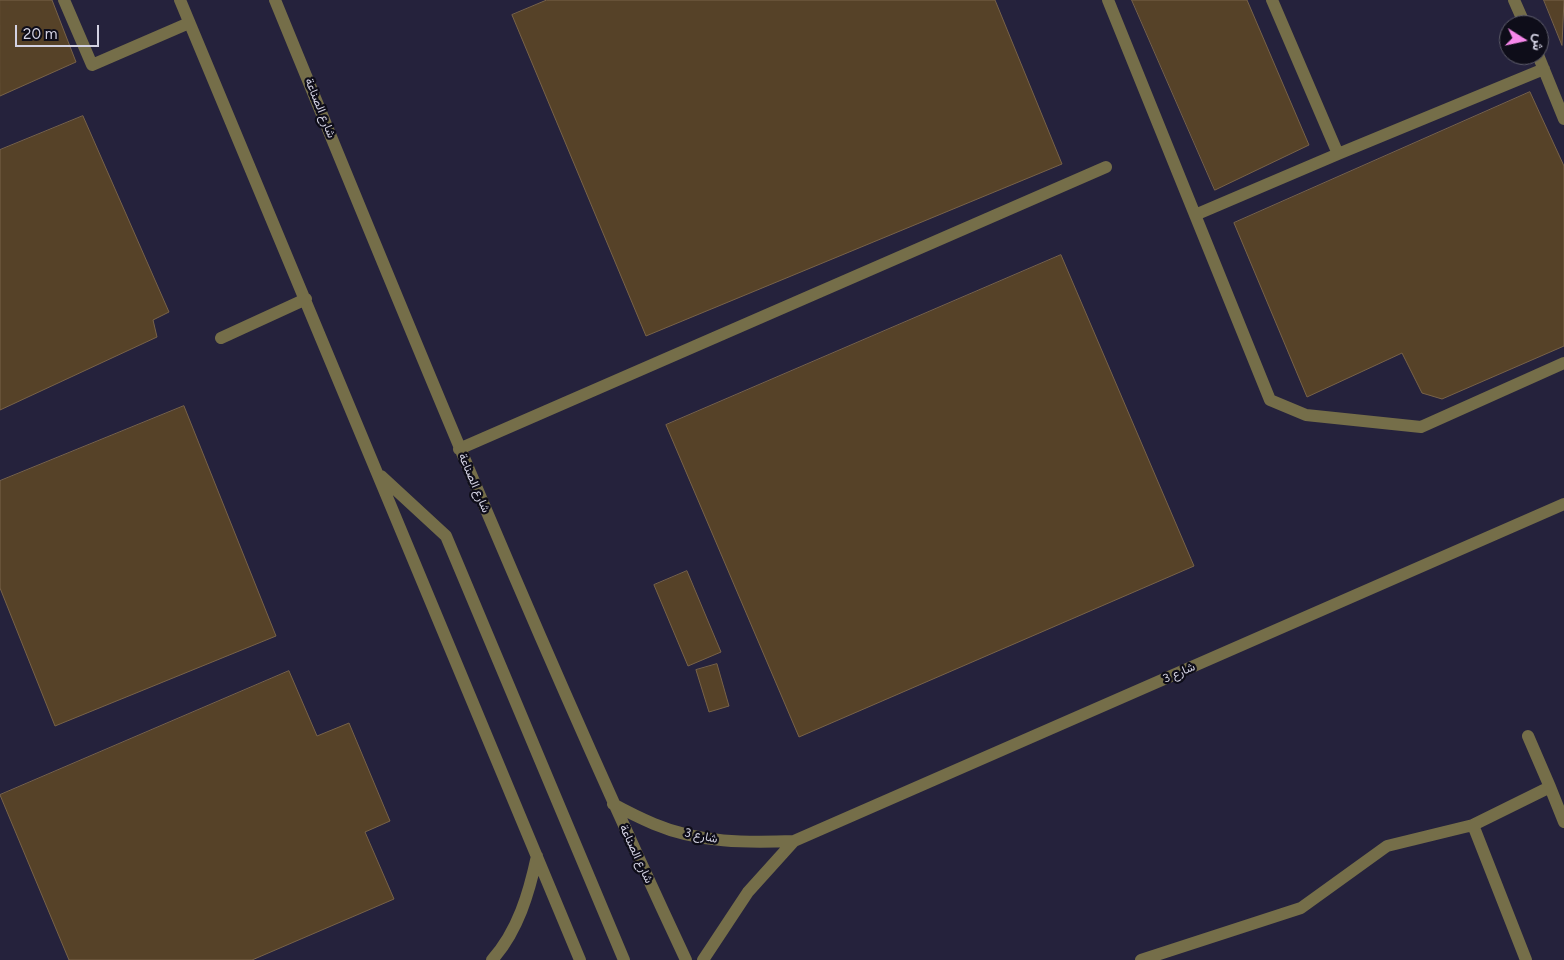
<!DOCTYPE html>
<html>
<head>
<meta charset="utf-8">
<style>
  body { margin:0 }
  #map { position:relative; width:1564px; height:960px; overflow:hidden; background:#25223c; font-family:Figtree,Vazirmatn,sans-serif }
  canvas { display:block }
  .north { position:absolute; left:1499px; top:15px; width:50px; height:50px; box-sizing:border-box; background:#0e0d19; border:1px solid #5d5c6a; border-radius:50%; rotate:100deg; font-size:14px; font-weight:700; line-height:20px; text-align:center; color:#d3d2e3 }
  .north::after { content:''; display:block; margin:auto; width:18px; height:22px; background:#f788eb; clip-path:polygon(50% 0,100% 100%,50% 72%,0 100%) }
  .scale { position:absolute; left:15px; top:25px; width:84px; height:22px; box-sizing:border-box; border:2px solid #d3d2e3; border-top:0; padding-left:6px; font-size:15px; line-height:18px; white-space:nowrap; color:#d3d2e3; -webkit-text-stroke:4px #0e0d19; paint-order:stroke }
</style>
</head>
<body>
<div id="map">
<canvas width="1564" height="960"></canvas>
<div class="north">ش</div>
<div class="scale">20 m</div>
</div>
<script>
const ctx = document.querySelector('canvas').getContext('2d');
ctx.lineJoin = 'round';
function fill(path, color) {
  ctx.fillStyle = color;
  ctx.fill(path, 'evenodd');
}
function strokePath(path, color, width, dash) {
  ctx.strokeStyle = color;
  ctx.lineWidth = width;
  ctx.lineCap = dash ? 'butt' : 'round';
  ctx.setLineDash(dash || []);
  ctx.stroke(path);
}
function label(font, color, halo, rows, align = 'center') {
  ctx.font = font + ' Figtree,Vazirmatn,sans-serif';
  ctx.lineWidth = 4.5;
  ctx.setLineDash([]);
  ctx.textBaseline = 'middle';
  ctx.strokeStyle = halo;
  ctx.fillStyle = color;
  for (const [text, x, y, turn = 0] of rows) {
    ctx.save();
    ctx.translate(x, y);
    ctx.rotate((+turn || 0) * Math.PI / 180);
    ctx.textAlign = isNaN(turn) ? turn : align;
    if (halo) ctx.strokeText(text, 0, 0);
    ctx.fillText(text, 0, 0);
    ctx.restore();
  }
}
const building = new Path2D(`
  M0 0H52L76 62 0 96Z
  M547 0H995L1062 164 646 336 512 15Z
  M1132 0H1247L1309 145 1215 190Z
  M1544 0H1564L1562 45Z
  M1530 92 1564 166V346L1442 399 1422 393 1402 353 1307 397 1234 223Z
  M83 116 169 312 153 320 157 337 0 410V150Z
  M1061 255 1194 566 799 737 666 425Z
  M184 406 276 636 55 726 0 588V481Z
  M687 571 721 652 688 666 654 585Z
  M717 664 729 706 709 712 696 670Z
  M289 671 317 736 349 723 390 821 365 832 394 899 252 960H69L0 795Z`);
const minor = new Path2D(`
  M64 0 92 65 189 23
  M180 0 580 960
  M275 0C407 322 538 645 686 960
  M1108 0 1270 400 1306 415 1421 427 1564 363
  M1272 0 1338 154 1544 69
  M1514 0 1525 25
  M1538 55 1564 119
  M1195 215 1338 154
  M221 338 306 299
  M459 449 1106 167
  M381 476 446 536 624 960
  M1550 787 1564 822
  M613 804C626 811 640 818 654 824 699 843 747 843 794 841L1564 504
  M492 960C518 931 529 893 537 856
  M703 960 748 892 794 841
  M1141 960 1301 908 1387 846 1473 825
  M1526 960 1473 825 1550 787 1528 736`);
const streetNames = [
  ["شارع الصناعة",320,108,68],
  ["شارع الصناعة",474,483,67],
  ["شارع 3",1179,673,-24],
  ["شارع 3",701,836,12],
  ["شارع الصناعة",636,854,65]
];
fill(building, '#564228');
strokePath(building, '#786349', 1);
strokePath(minor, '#756e49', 12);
label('12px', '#d3d2e3', '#0e0d19', streetNames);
</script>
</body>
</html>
